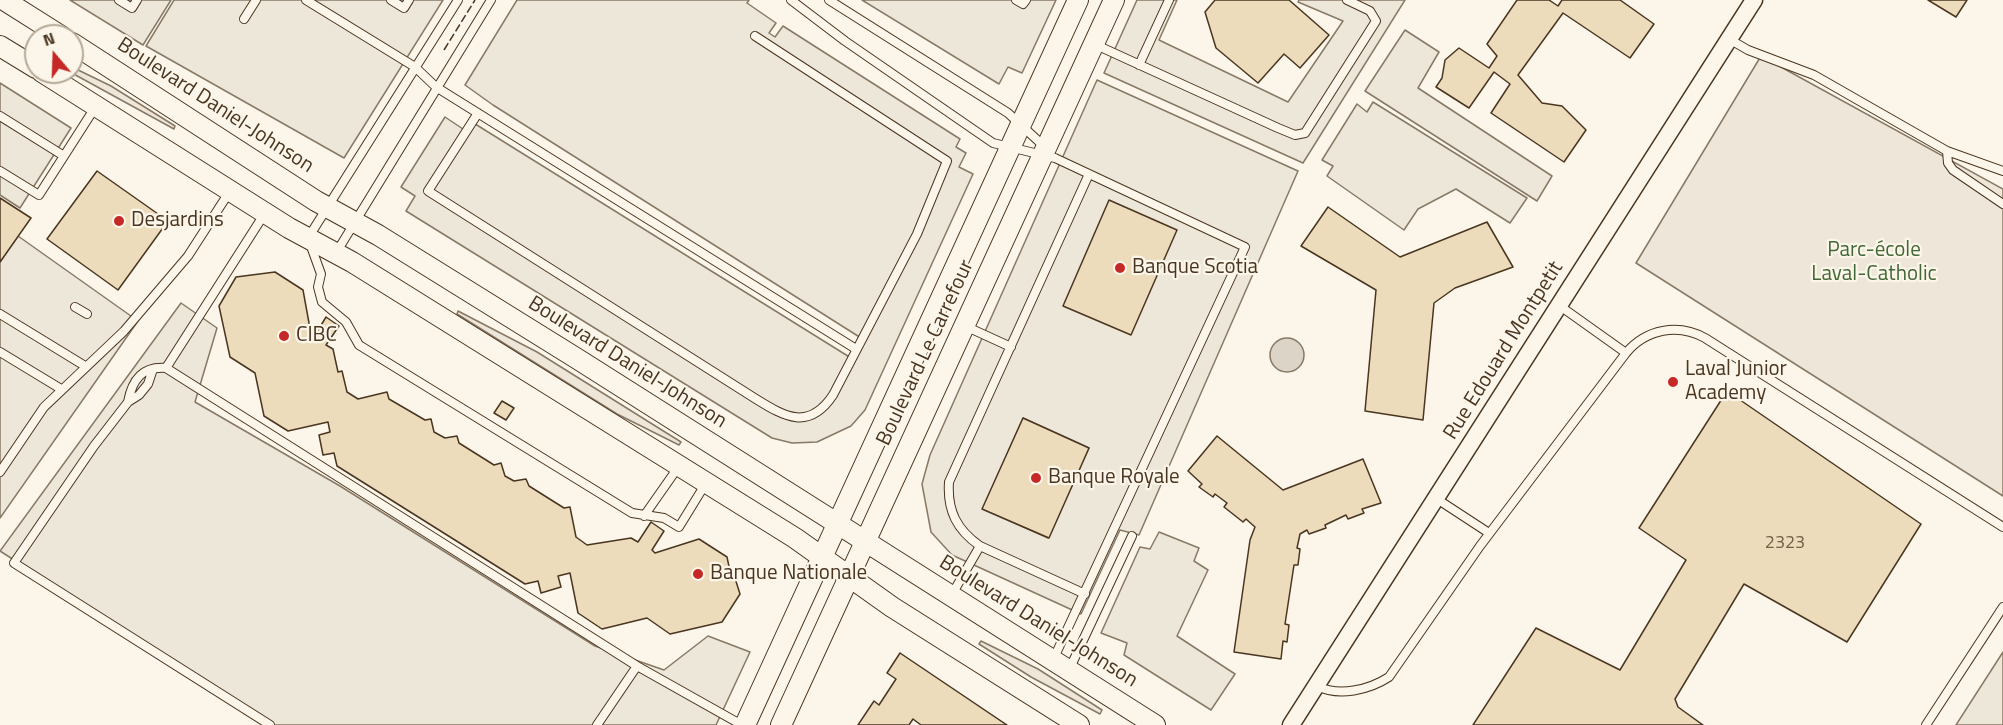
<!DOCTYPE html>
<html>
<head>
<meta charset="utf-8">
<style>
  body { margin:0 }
  #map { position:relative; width:2003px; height:725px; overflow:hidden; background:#fbf6e9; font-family:"Titillium Web",sans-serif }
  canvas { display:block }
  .north { position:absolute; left:24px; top:24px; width:60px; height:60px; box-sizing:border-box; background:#fbf6e9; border:2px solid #b4a999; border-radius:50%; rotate:341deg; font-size:16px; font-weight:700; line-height:24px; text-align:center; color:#4a3520 }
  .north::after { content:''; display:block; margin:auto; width:21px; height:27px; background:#c62828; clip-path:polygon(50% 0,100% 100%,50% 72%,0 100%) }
</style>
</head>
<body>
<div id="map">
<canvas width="2003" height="725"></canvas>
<div class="north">N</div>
</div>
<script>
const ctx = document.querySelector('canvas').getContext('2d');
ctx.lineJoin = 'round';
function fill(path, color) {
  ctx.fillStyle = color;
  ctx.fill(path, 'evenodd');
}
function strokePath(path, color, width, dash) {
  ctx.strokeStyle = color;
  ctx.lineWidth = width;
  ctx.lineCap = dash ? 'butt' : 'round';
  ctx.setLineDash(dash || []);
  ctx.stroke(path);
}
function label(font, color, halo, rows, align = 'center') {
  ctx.font = font + ' "Titillium Web",sans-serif';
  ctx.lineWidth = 4.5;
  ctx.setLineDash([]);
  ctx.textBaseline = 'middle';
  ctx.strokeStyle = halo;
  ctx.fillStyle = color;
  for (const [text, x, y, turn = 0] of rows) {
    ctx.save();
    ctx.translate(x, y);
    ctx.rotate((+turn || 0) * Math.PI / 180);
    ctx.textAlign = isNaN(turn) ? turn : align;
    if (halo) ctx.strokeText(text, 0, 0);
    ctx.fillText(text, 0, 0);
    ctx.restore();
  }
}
const green = new Path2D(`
  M1761 56 2003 189V496L1636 263Z
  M72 67 111 86 175 126 174 129 70 72Z
  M458 311 537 352 681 442 679 445 617 414 457 314Z
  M981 641 1038 669 1102 710 1100 714 1031 677 979 644Z`);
const parking = new Path2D(`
  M70 0H171L143 45Z
  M174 0H443L344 158 146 46Z
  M517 0H749L747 3 776 23 769 33 775 37 783 26 960 139 956 147 966 153 959 167 973 174 865 410 851 426 817 442 792 443 772 438 406 211 415 196 401 187 445 117 466 131 472 122 851 358 861 338 493 105 465 85Z
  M862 0H1056L1022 73 1008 67 999 84Z
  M1137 0H1177L1159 40 1288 102 1343 21 1298 2 1299 0H1405L1303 163 1104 73Z
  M1405 30 1439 52 1418 88 1552 176 1537 201 1365 91Z
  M1097 80 1298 171 1139 535 1120 530 1081 614 952 555 931 532 922 484 930 455ZM1023 418 1089 448 1048 538 983 509Z
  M0 83 71 128 20 208 0 195Z
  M1373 102 1527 198 1510 223 1456 189 1418 209 1404 230 1327 176 1333 166 1322 160 1357 104 1367 112Z
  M18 236 138 321 0 518V262Z
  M181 303 217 328 195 402 340 486 595 646 664 670 708 636 750 652 716 725H272L0 551Z
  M1159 532 1199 548 1194 561 1208 570 1177 636 1235 674 1211 710 1124 655 1127 643 1101 633 1140 547 1150 549Z
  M2003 652V725H1956Z`);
const water = new Path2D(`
  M1270 355a17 17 0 1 1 34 0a17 17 0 1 1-34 0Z`);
const building = new Path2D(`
  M1215 0H1289L1329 35 1300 68 1284 54 1258 83 1216 48 1205 12Z
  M1517 0H1549L1558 6 1562 0H1620L1654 24 1630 58 1563 13 1518 75 1542 103 1562 106 1586 130 1564 162 1491 113 1510 84 1494 72 1469 108 1436 87 1442 78 1445 60 1459 48 1489 68 1497 56 1487 44Z
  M1928 0H1967L1956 17Z
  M97 171 168 221 118 290 47 239Z
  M0 198 31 218 0 262Z
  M1109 200 1177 230 1131 335 1063 306Z
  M1328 207 1400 257 1487 222 1513 267 1455 288 1434 303 1423 420 1365 411 1376 290 1301 246Z
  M275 272 303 290 311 334 314 337 326 317 339 326 326 345 333 349 338 372 342 371 347 392 358 399 387 392 389 399 425 420 431 419 434 432 445 438 457 436 459 443 494 465 501 463 505 476 514 481 526 479 529 486 564 508 570 507 576 537 587 545 631 538 638 542 651 522 664 531 652 550 655 553 699 539 727 557 731 576 734 575 740 594 722 622 670 634 647 618 602 629 578 613 570 573 558 576 561 587 541 593 538 581 525 584 337 466 334 453 323 455 319 435 330 432 328 422 288 431 264 416 255 373 230 357 219 306 236 277Z
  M1727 391 1921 524 1847 642 1744 584 1675 699 1678 707 1703 725H1473L1536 628 1620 670 1686 560 1639 528Z
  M502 401 514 408 506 420 494 413Z
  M1023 418 1089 448 1049 538 982 509Z
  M1217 436 1283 490 1363 459 1381 503 1362 509 1364 513 1348 519 1346 515 1325 525 1326 528 1309 534 1307 530 1300 534 1297 548 1300 549 1298 565H1294L1285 624 1289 625 1287 642 1283 641 1281 659 1234 652 1250 540 1255 527 1246 519 1243 522 1224 507 1227 503 1215 494 1213 497 1199 487 1202 484 1188 471Z
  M900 653 1007 725H921L913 719 909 725H858L874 701 879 705 896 679 887 673Z`);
const service = new Path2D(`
  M119 0 132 8 137 0
  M306 0 415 67 436 87 856 349
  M391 0 404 8 409 0
  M458 0 308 238 321 274 318 287 322 302 346 322 359 345 632 513 664 518 679 527 706 483
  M791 0 845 41 993 143 1055 158 1245 247 1053 660
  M829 0 1008 113 1047 149
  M1016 0 1023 4 1026 0
  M244 19 256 0
  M1729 39 1748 50 1814 75 1947 151 2003 171
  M1094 44 1278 128 1295 135 1305 133 1376 21 1370 11 1347 0
  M1139 65 1169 0
  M478 113 428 191 756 399C785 417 809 431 833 395L917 234 947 161 755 36
  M0 116 64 156 96 106
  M1947 151 1948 163 1953 170 2003 204
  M0 171 39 195 64 156
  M336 253 491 0
  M1560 306 1626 353
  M75 307 87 314
  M0 314 85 366
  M965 326 1011 347
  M0 352 61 389
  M166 368 265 213
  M153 369 148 384 139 395 128 402 94 446 14 563 270 725
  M128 402C132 380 142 366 166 368L637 666
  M0 472 44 407 124 331 188 256 230 191
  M1437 499 1489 533
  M644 516 679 466
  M980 546 1085 594
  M951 596 980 546C957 530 947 511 949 482L1089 174
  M1069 670 1132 536
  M1317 686C1339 697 1369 690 1389 677L1480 546 1626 353C1646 329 1678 323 1705 338L2003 527
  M597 725 637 666 742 725
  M1926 725 2003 607`);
const minor = new Path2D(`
  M1291 725 1754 0`);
const tertiary = new Path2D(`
  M4 0 61 36
  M72 43 316 201 378 235 576 358 1155 725
  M0 46 36 68
  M42 72 289 228 352 262 795 538 892 607 1079 725
  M745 725 1078 0
  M781 725 1114 0`);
const fence = new Path2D(`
  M444 50 475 0`);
const markers = [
  [119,221,6,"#c62828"],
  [1120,268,6,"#c62828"],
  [284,336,6,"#c62828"],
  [1673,382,6,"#c62828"],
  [1036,478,6,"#c62828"],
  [698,574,6,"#c62828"]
];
const numberNames = [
  ["2323",1785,544]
];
const streetNames = [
  ["Boulevard Daniel-Johnson",215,106,33],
  ["Rue Edouard Montpetit",1504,351,-58],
  ["Boulevard Le Carrefour",926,353,-65],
  ["Boulevard Daniel-Johnson",627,363,32],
  ["Boulevard Daniel-Johnson",1038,622,32]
];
const poiNames = [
  ["Desjardins",131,221],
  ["Banque Scotia",1132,268],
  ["CIBC",296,336],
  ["Laval Junior",1685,370],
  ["Academy",1685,394],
  ["Banque Royale",1048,478],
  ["Banque Nationale",710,574]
];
const parkNames = [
  ["Parc-école",1874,251],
  ["Laval-Catholic",1874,275]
];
fill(green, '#ede6d9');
strokePath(green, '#887966', 1.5);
fill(parking, '#ede7d9');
strokePath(parking, '#887966', 1.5);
fill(water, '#dcd4c6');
strokePath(water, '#887966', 1.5);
fill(building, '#ecdcbc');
strokePath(building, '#4a3520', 1.5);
strokePath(service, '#4a3520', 10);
strokePath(minor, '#4a3520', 19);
strokePath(tertiary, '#4a3520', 22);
strokePath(service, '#fbf6e9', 8);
strokePath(minor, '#fbf6e9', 16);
strokePath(tertiary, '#fbf6e9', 20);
strokePath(fence, '#4a3520', 1.5, [8, 3]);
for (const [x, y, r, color] of markers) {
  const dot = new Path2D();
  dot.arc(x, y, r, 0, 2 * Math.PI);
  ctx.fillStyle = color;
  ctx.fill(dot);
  strokePath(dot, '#fbf6e9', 2);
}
label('18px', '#725f47', null, numberNames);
label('21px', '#4a3520', '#fbf6e9', streetNames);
label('21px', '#4a3520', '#fbf6e9', poiNames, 'left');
label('21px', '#436837', '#fbf6e9', parkNames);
</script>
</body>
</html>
